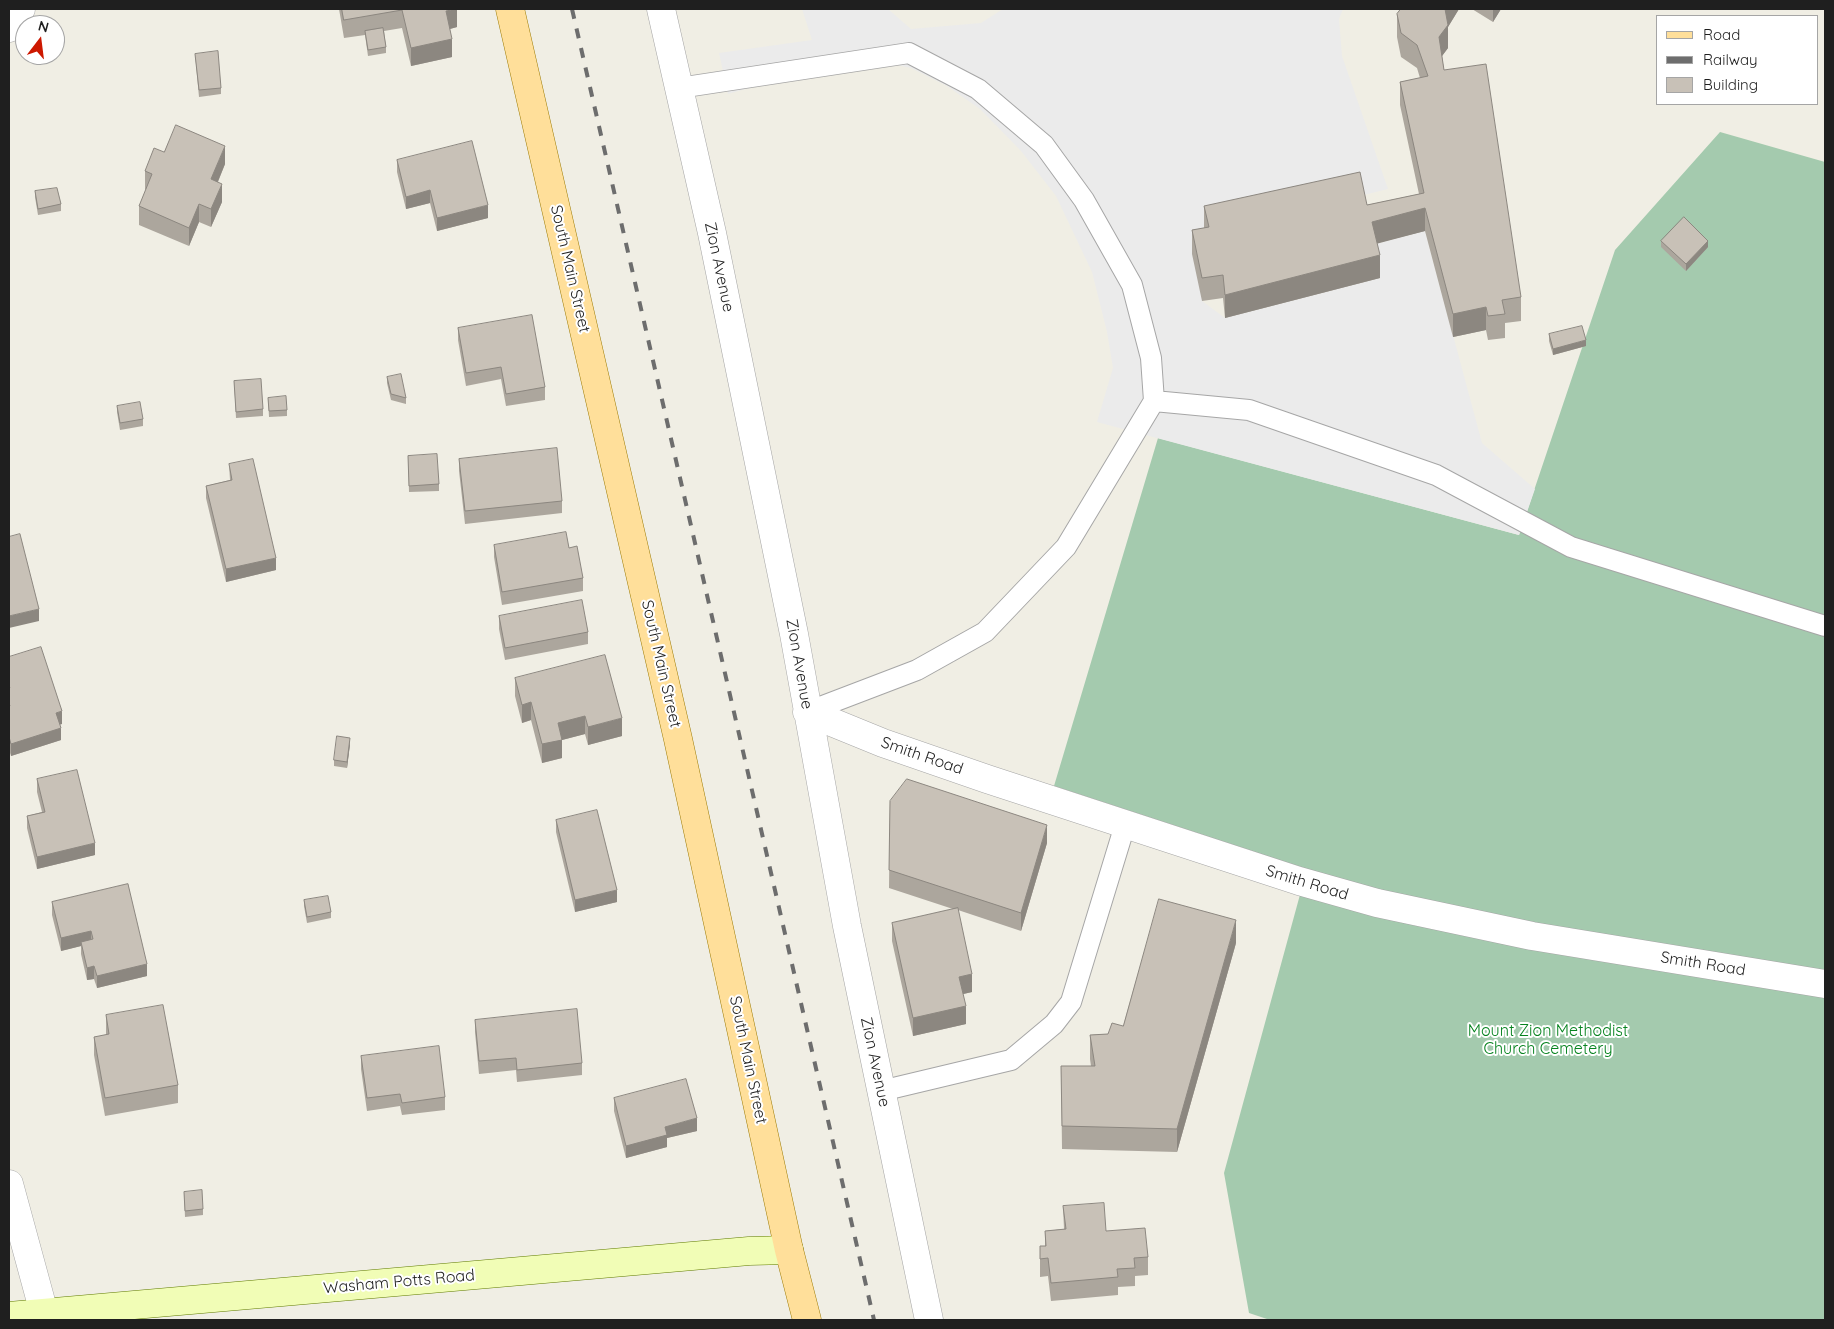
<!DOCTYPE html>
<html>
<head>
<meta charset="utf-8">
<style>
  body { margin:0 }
  #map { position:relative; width:1834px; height:1329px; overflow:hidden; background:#f0eee4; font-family:Quicksand,sans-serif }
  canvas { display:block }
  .frame { position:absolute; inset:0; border:10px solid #1f1f1f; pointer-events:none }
  .legend { position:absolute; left:1656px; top:15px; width:162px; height:90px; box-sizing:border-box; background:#fff; border:1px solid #a5a5a5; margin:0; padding:6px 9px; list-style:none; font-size:15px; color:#1f1f1f }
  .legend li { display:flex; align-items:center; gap:10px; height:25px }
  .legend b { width:25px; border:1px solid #a5a5a5 }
  .north { position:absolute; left:15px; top:15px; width:50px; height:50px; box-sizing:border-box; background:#fff; border:1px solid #a5a5a5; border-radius:50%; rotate:15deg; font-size:14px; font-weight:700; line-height:20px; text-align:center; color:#1f1f1f }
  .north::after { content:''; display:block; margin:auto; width:18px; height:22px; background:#cd1800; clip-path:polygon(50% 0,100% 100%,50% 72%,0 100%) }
</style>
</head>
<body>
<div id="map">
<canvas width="1834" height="1329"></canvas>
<div class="frame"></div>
<ul class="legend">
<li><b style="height:6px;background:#ffdf9a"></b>Road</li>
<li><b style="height:6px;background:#6d6d6d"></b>Railway</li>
<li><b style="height:14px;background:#c8c1b7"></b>Building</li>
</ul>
<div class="north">N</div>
</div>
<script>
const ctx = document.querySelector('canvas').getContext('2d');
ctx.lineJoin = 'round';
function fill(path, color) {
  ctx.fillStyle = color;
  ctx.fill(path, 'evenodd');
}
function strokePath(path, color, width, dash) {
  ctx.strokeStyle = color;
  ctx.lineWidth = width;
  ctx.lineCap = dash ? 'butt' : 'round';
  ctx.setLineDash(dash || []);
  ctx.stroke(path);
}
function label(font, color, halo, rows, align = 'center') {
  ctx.font = font + ' Quicksand,sans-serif';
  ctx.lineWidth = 4;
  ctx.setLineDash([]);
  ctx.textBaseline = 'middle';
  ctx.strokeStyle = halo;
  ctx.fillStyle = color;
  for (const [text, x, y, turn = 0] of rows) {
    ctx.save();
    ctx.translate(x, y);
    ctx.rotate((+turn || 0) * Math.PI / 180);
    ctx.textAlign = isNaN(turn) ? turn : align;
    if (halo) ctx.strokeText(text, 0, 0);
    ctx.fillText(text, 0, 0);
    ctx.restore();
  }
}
const cemetery = new Path2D(`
  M1720 132 1825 162V1320H1270L1249 1313 1224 1173 1307 869 1054 786 1158 438 1519 535 1615 250Z`);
const parking = new Path2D(`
  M802 9H888L911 29 981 23 1003 9H1343L1339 19 1342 56 1388 189 1360 196 1202 301 1225 318 1380 278 1372 245 1425 231 1482 443 1535 489 1519 535 1097 422 1113 368 1107 332 1092 272 1056 196 1021 151 980 109 947 86 911 68 874 60 826 66 728 94 719 53 812 40Z`);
const lane = new Path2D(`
  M679 88 909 53 978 89 1044 145 1084 200 1132 285 1151 358 1154 401 1066 547 985 632 917 670 807 712
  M1154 401 1249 410 1436 475 1571 547 1825 626
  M881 1091 1011 1060 1054 1024 1071 1002 1125 825`);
const street = new Path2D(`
  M661 9 712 233 794 634 847 926 929 1320
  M9 28 21 9
  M807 712 883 743 987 779 1299 881 1377 903 1532 936 1825 984
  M9 1184 46 1320`);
const secondary = new Path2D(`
  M9 1316 749 1251 789 1250`);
const primary = new Path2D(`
  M510 9 678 739 789 1250 807 1320`);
const rail = new Path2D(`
  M572 9 874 1320`);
const wall = new Path2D(`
  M339 9H457V27L450 29 452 57 411 66 402 28 384 31 386 47V53L368 56 365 35 344 38Z
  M1401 9H1459L1448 27V48L1442 56 1444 70 1521 297V321L1505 323V338L1488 340 1486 330 1453 337 1425 231 1377 243 1380 278 1225 318 1223 298 1202 301 1192 254V230L1204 228V206L1367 205 1419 194 1400 105V82L1420 78 1417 68 1401 57 1397 37V14Z
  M1472 9H1501L1493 22Z
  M195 54 221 88V94L199 97Z
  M164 152 225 164 218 182 222 202 211 227 199 222 189 246 139 225V206L146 190 145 189V171Z
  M397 160 488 218 437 231 430 203 406 209 397 172Z
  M35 191 61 204V211L38 215 35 197Z
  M1661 241 1708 247 1686 271 1661 247Z
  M458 328 545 387V400L506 406 501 379 466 386 458 340Z
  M1549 334 1586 346 1553 355 1549 341Z
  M387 377 406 398V404L391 400 387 383Z
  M234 381 263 409V416L236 418Z
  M268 398 287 410V416L269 417Z
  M117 406 143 419V426L120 430 117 412Z
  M408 456 439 484V491L409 492Z
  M459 459 562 501V513L465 524 459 471Z
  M229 464 276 570 226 582 206 498V486L230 480Z
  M494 545 569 548 583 578V591L502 605 494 557Z
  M499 616 588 632V644L505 660 499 629Z
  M9 657 62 724H60L61 740 11 756 9 750Z
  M515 678 622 736 588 745 585 734 562 740V758L542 763 531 720 522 723 515 696Z
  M350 744 347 768 334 766V760Z
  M37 779 95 855 37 869 27 828V816L42 812 37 792Z
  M890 801 1047 843 1021 931 958 910 972 992 963 994 966 1024 913 1036 892 941V923L953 909 889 888Z
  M556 820 617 902 575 912 556 832Z
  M128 884 147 976 97 988 94 979 87 980 81 954V946L61 951 52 915V902Z
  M304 900 331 912V918L307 923 304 906Z
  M1236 943 1177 1152 1062 1149 1061 1066H1091L1090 1059V1035L1108 1034 1123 1026Z
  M106 1015 178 1085V1103L105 1116 94 1055V1037L106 1035Z
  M475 1020 582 1063V1075L517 1082 516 1070 479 1074 475 1032Z
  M361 1056 445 1097V1110L402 1115 400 1106 367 1111 361 1069Z
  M614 1098 697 1131 667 1138V1147L626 1158 614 1111Z
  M184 1192 203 1209V1215L185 1217Z
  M1063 1206 1106 1231 1148 1257V1275L1135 1276V1286L1118 1287V1295L1051 1301 1048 1276 1040 1277V1246H1045V1231L1064 1229Z`);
const shadedWall = new Path2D(`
  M457 9V27L446 30V11Z
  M1445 9H1459L1448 27V48L1439 60V37Z
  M1493 9H1501L1493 22Z
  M452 39V57L411 66V48Z
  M225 146V164L211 198V179Z
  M222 184V202L211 227V209Z
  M430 190V203L406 209V197Z
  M199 204V222L189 246V228Z
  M488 205V218L437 231V218Z
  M1425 208V231L1372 245V222Z
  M1708 241V247L1686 271V264Z
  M1380 255V278L1225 318V295Z
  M1486 307V330L1453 337V314Z
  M1586 340V346L1553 355V349Z
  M276 558V570L226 582V569Z
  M39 609V621L9 628V616Z
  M531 702V720L522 723V705Z
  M62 711V724L56 726V713Z
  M585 716V734L562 740V758L542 763V744L558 723Z
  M622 718V736L588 745V727Z
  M61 728V740L11 756V744Z
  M350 738V744L347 768V762Z
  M1047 825V843L1021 931V913Z
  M95 843V855L37 869V857Z
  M617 890V902L575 912V900Z
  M1236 920V943L1177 1152V1129Z
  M91 931V943L81 942V946L61 951V938Z
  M147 964V976L97 988V976Z
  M94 966V979L87 980V968Z
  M972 974V992L959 995V977Z
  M966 1006V1024L913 1036V1018Z
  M697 1118V1131L667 1138V1147L626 1158V1146L665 1127Z`);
const building = new Path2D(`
  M342 9H457L446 11 452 39 411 48 402 10 344 20Z
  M1401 9H1445L1448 25 1439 37 1444 70 1486 64 1521 297 1502 300 1505 314 1488 316 1486 307 1453 314 1425 208 1372 222 1380 255 1225 295 1223 275 1202 278 1192 230 1209 227 1204 206 1360 172 1367 205 1424 193 1400 82 1428 76 1417 45 1401 33 1397 14Z
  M383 28 386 47 368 50 365 31Z
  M218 51 221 88 199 90 195 54Z
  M176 125 225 146 211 179 222 184 211 209 199 204 189 228 139 206 152 174 145 171 154 148 164 152Z
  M472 141 488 205 437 218 430 190 406 197 397 160Z
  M57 188 61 204 38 209 35 191Z
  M1684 217 1708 241 1686 264 1661 241Z
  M532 315 545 387 506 394 501 367 466 373 458 328Z
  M1582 326 1586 340 1553 349 1549 334Z
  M401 374 406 398 391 394 387 377Z
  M261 379 263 409 236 412 234 381Z
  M286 396 287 410 269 411 268 398Z
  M140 402 143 419 120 423 117 406Z
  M557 448 562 501 465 511 459 459Z
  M437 454 439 484 409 486 408 456Z
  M253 459 276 558 226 569 206 486 232 480 229 464Z
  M566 532 569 548 577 546 583 578 502 592 494 545Z
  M20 534 39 609 9 616V537Z
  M582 600 588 632 505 648 499 616Z
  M41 647 62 711 56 713 61 728 11 744 9 737V707L10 706 9 703V689L10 688 9 686V657Z
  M605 655 622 718 588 727 585 716 558 723 562 740 542 744 531 702 522 705 515 678Z
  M337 736 350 738 347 762 334 760Z
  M77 770 95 843 37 857 27 816 45 812 37 779Z
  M907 779 1047 825 1021 913 889 870 890 801Z
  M597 810 617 890 575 900 556 820Z
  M128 884 147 964 97 976 94 966 87 968 81 942 93 939 91 931 61 938 52 902Z
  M328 896 331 912 307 917 304 900Z
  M1159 899 1236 920 1177 1129 1062 1126 1061 1066H1095L1090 1035 1108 1034 1112 1023 1123 1026Z
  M958 908 972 974 959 977 966 1006 913 1018 892 923Z
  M163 1005 178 1085 105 1098 94 1037 109 1034 106 1015Z
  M577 1009 582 1063 517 1070 516 1058 479 1061 475 1020Z
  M439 1046 445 1097 402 1103 400 1094 367 1098 361 1056Z
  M686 1079 697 1118 665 1127 667 1135 626 1146 614 1098Z
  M202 1190 203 1209 185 1211 184 1192Z
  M1104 1203 1106 1231 1145 1228 1148 1257 1134 1258 1135 1268 1117 1269 1118 1277 1051 1283 1048 1258 1040 1259V1246H1046L1045 1231 1066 1229 1063 1206Z`);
const streetNames = [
  ["Zion Avenue",719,267,78],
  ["South Main Street",570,269,77],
  ["South Main Street",661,664,77],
  ["Zion Avenue",799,664,80],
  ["Smith Road",922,756,19],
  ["Smith Road",1307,883,17],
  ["Smith Road",1703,964,9],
  ["South Main Street",748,1060,78],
  ["Zion Avenue",875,1062,78],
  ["Washam Potts Road",399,1282,-5]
];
const parkNames = [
  ["Mount Zion Methodist",1548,1031],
  ["Church Cemetery",1548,1049]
];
fill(cemetery, '#a4caae');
fill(parking, '#ebebeb');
strokePath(lane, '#a6a6a6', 22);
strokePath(street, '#a6a6a6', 29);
strokePath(secondary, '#607b00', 29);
strokePath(primary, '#997800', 29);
strokePath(lane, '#fff', 20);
strokePath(street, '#fff', 28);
strokePath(secondary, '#f1fdb6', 28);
strokePath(primary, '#ffdf9a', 28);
strokePath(rail, '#6d6d6d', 4, [10, 10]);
fill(wall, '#aca69d');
fill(shadedWall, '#8c8780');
fill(building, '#c8c1b7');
strokePath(building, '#8c8780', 1);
label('16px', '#1f1f1f', '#fff', streetNames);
label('16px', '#06831f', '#fff', parkNames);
</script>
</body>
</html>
